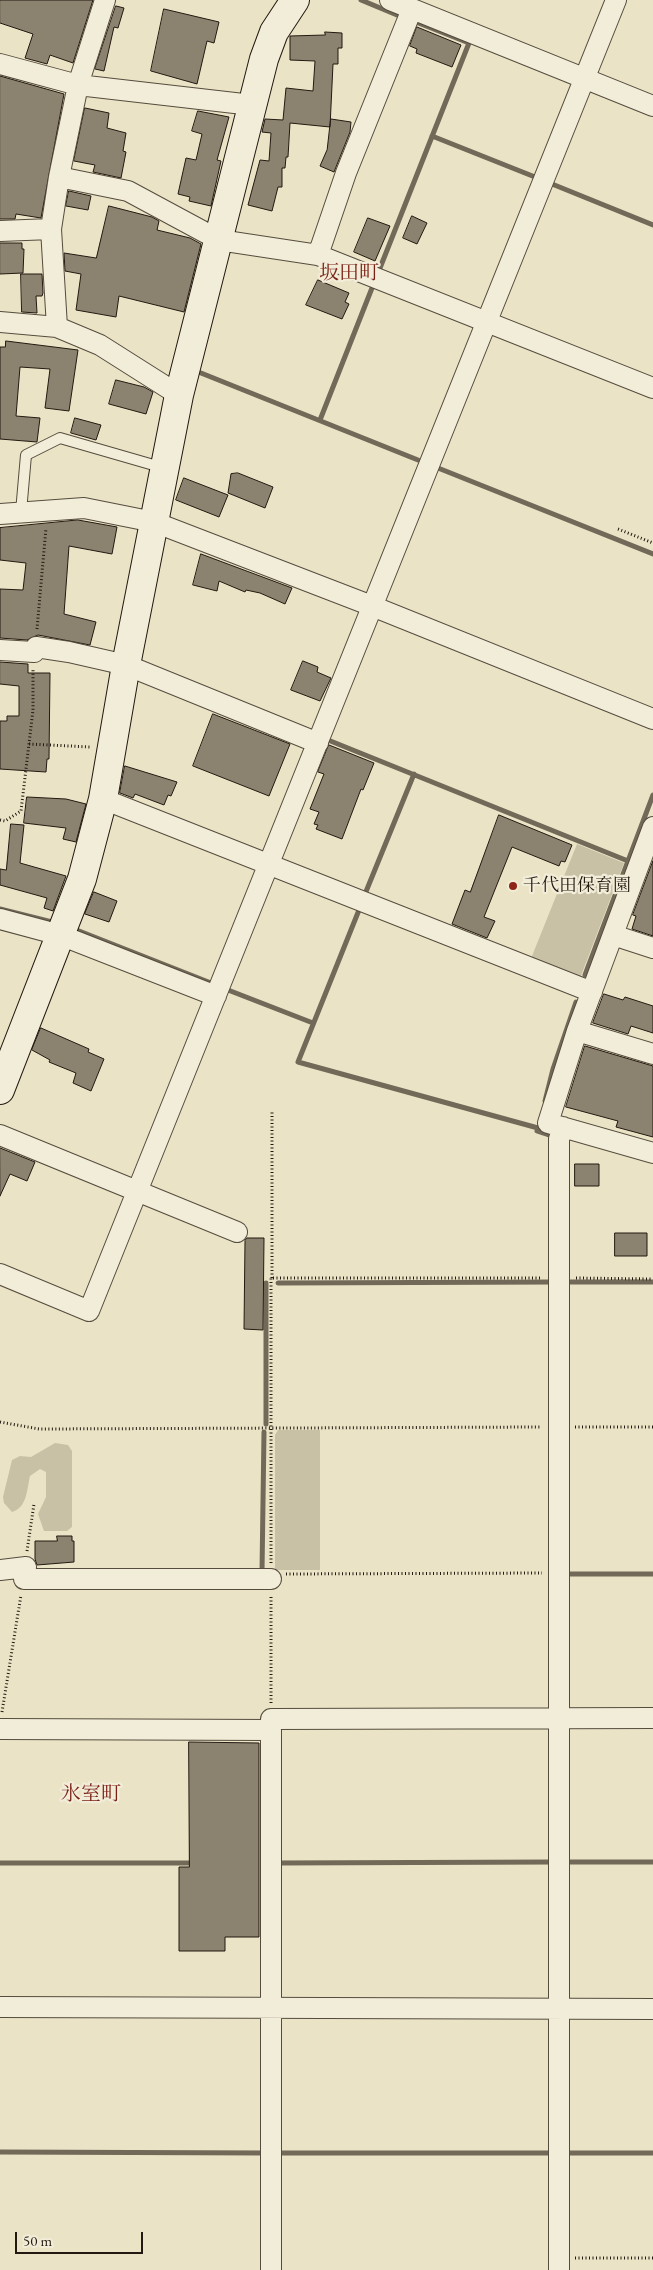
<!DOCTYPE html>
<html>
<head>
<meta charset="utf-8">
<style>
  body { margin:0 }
  #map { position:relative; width:653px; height:2270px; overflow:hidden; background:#ebe3c5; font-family:"EB Garamond",serif }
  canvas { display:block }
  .scale { position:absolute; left:15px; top:2232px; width:128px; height:22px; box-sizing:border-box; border:2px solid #231911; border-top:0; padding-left:6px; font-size:15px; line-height:18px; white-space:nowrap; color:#231911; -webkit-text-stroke:4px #f2edd9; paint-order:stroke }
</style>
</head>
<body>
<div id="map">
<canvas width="653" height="2270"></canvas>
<div class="scale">50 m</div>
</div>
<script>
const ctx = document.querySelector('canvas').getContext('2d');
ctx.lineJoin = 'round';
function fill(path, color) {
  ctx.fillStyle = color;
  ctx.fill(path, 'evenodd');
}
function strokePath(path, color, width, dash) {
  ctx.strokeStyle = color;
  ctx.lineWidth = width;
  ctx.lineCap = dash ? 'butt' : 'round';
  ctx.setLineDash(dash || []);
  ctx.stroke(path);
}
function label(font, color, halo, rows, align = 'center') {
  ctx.font = font + ' "EB Garamond","Noto Serif JP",serif';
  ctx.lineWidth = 4.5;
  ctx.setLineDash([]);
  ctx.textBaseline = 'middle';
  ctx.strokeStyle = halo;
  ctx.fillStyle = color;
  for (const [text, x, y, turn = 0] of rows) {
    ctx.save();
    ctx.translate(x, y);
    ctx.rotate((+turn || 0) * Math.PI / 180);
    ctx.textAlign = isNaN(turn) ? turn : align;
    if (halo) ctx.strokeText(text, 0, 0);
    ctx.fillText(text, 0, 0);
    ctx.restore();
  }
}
const green = new Path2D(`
  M577 844 624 863 579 981 530 961Z
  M278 1430H320V1570H275V1435Z
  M55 1443 68 1445 72 1451V1527L67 1531H44L38 1514 46 1497V1472L40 1469 30 1476C27 1489 27 1508 12 1512L4 1503 3 1497 12 1460 20 1456 31 1457Z`);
const stream = new Path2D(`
  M361 0 397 15
  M432 136 535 177
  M552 184 653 225
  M380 268 469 43 416 22
  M201 373 418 460
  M320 420 372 288
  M438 468 653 554
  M328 740 628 861
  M365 894 414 774
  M0 909 52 922
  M359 910 298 1062 538 1128 537 1131 555 1137
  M74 929 211 983
  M585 975 653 795
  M228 990 313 1023
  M545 1101 553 1069 576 1002
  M569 1282H653
  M266 1283V1424
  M278 1283 554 1282
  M262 1572 264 1432
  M564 1574H653
  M566 1862H653
  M0 1863H194
  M277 1863 554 1862
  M0 2152 264 2153
  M276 2153H554
  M565 2153H653`);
const building = new Path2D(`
  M0 0H93L73 63 50 55 47 64 25 58 33 34 0 23Z
  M116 6 124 8 118 28 114 27 104 71 95 69Z
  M164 9 219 22 214 43 207 41 197 84 151 71Z
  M417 27 461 45 452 67 416 53 417 49 410 46Z
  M325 32 342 33V48H338V64H333L330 127 290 123 288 157H286L285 168H282V187H278L272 211 248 205 260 160 269 161 271 133 262 132 265 119 283 120 286 88 313 91 315 61 290 60V36L325 35Z
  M0 76 64 94 41 218 16 214 15 219H0Z
  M85 108 109 113 107 128 126 133 123 151 126 152 121 178 93 172 95 165 74 161Z
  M198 111 229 117 217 160 221 161 211 206 189 201 190 197 178 194 186 158 196 160 202 134 192 131Z
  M331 119 351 122 350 132 334 172 320 166 327 150Z
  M69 191 91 196 88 210 66 206Z
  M109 206 152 217 159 221 157 230 190 238 201 244 184 312 119 296 116 317 76 310 81 274 65 271 64 253 96 258Z
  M412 216 427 223 417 244 403 238Z
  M368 218 390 226 375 261 354 252Z
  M0 243H22V249H24L23 273 0 274Z
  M21 274H42L43 293 42 296H36L37 313 22 312Z
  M318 280 349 293 345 302 349 304 342 319 306 305Z
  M6 341 78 350 69 411 45 408 50 369 20 367 16 416 40 418 37 442 0 439V347H5Z
  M116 380 144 387 153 392 146 414 109 404Z
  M75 418 101 425 96 440 71 433Z
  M238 473 273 487 265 508 228 493 231 474Z
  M184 478 228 495 219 517 176 500Z
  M78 520 117 527 112 554 69 546 64 614 96 622 90 645 38 635 27 640 0 638V589L23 590 26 563 0 560V528Z
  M201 554 292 588 285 604 260 593 246 590 245 592 219 581 217 591 193 585Z
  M303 661 318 667 317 672 331 678 320 701 291 690Z
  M0 662 28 664V673H50L49 759H47L46 772 0 769V721H7V716H19V686L0 684Z
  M213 714 290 744 269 796 193 766Z
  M329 745 374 763 363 790 361 789 342 839 316 829 318 825 314 824 319 812 310 809 324 774 318 772Z
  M125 766 177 782 171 796 168 795 164 805 135 794 133 798 120 793Z
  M27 797 66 799 86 804 76 842 63 839 66 828 24 823Z
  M499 815 572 845 565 862 561 861 559 866 512 847 484 917 495 921 487 938 452 924 465 890 470 892Z
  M11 824 24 825 20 863 66 876 53 911 44 908 47 898 0 885V869L6 870Z
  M653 861V936L632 929 636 916 633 915Z
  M94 892 117 901 109 922 85 914Z
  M604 994 623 1000 625 997 653 1006V1033L631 1026 628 1034 593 1023Z
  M41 1028 89 1049 88 1052 104 1059 91 1091 73 1083 76 1073 49 1062 50 1060 32 1050Z
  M585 1046 653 1066V1137L616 1127 618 1121 566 1107Z
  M0 1148 35 1162 27 1181 10 1174 0 1196Z
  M575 1164H599V1186H575Z
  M615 1233H647V1256H615Z
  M247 1238H264L263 1330 244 1329 245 1241Z
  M57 1536H72V1541H74V1562L37 1565 35 1559V1541H57Z
  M189 1742 259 1743V1937H225V1951H179V1867H189Z`);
const path = new Path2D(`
  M618 529 653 543
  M37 629 46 528
  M29 744 90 747
  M0 820 5 821 21 811 33 710V669
  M272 1278V1110
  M576 1278 653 1279
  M0 1422 39 1429 541 1427
  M575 1427H653
  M27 1551 34 1504
  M271 1563V1278H542
  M286 1574 542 1573
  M271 1597V1703
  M2 1712 21 1595
  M575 2258H653`);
const lane = new Path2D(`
  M21 512 26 455 60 438 164 468`);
const street = new Path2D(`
  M105 0 78 85 59 177 51 229 57 327 100 345 179 395
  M390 0 653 106
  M0 64 78 85 252 105
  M59 177 128 191 219 240 318 255 653 388
  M0 231 51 229
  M318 255 346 173 412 9
  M0 322 57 327
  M0 514 84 508 154 522 372 606 653 719
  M0 650 34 652 36 647 69 652 126 665 318 743
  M103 799 592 992
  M653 827 577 1031 548 1123 653 1153
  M0 919 60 935 216 996
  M613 935 653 948
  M577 1031 653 1054
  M0 1135 237 1232
  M0 1274 89 1311 616 0
  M0 1570 26 1567 24 1579H271
  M271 1719 653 1718
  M0 1729 271 1730V2270
  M0 2007 653 2009
  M559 2270V1139L563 1127`);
const secondary = new Path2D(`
  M0 1090 82 879 103 799 126 665 179 395 264 59 274 32 295 0`);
const markers = [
  [513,886,5,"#8f2418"]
];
const poiNames = [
  ["千代田保育園",523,886]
];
const quarterNames = [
  ["坂田町",349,274],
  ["氷室町",91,1795]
];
fill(green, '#c9c1a6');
strokePath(stream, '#726958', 5);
fill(building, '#8b826f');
strokePath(building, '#231911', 1);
strokePath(lane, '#554c3e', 12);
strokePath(street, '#554c3e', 22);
strokePath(secondary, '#231911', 30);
strokePath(path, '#231911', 3, [1, 2.5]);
strokePath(lane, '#f2edd9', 10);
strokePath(street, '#f2edd9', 20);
strokePath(secondary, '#f2edd9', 28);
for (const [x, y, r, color] of markers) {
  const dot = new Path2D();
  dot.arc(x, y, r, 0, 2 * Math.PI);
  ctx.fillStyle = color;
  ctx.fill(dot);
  strokePath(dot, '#f2edd9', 2);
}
label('18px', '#231911', '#f2edd9', poiNames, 'left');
label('20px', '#7a1f14', '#f2edd9', quarterNames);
</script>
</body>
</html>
